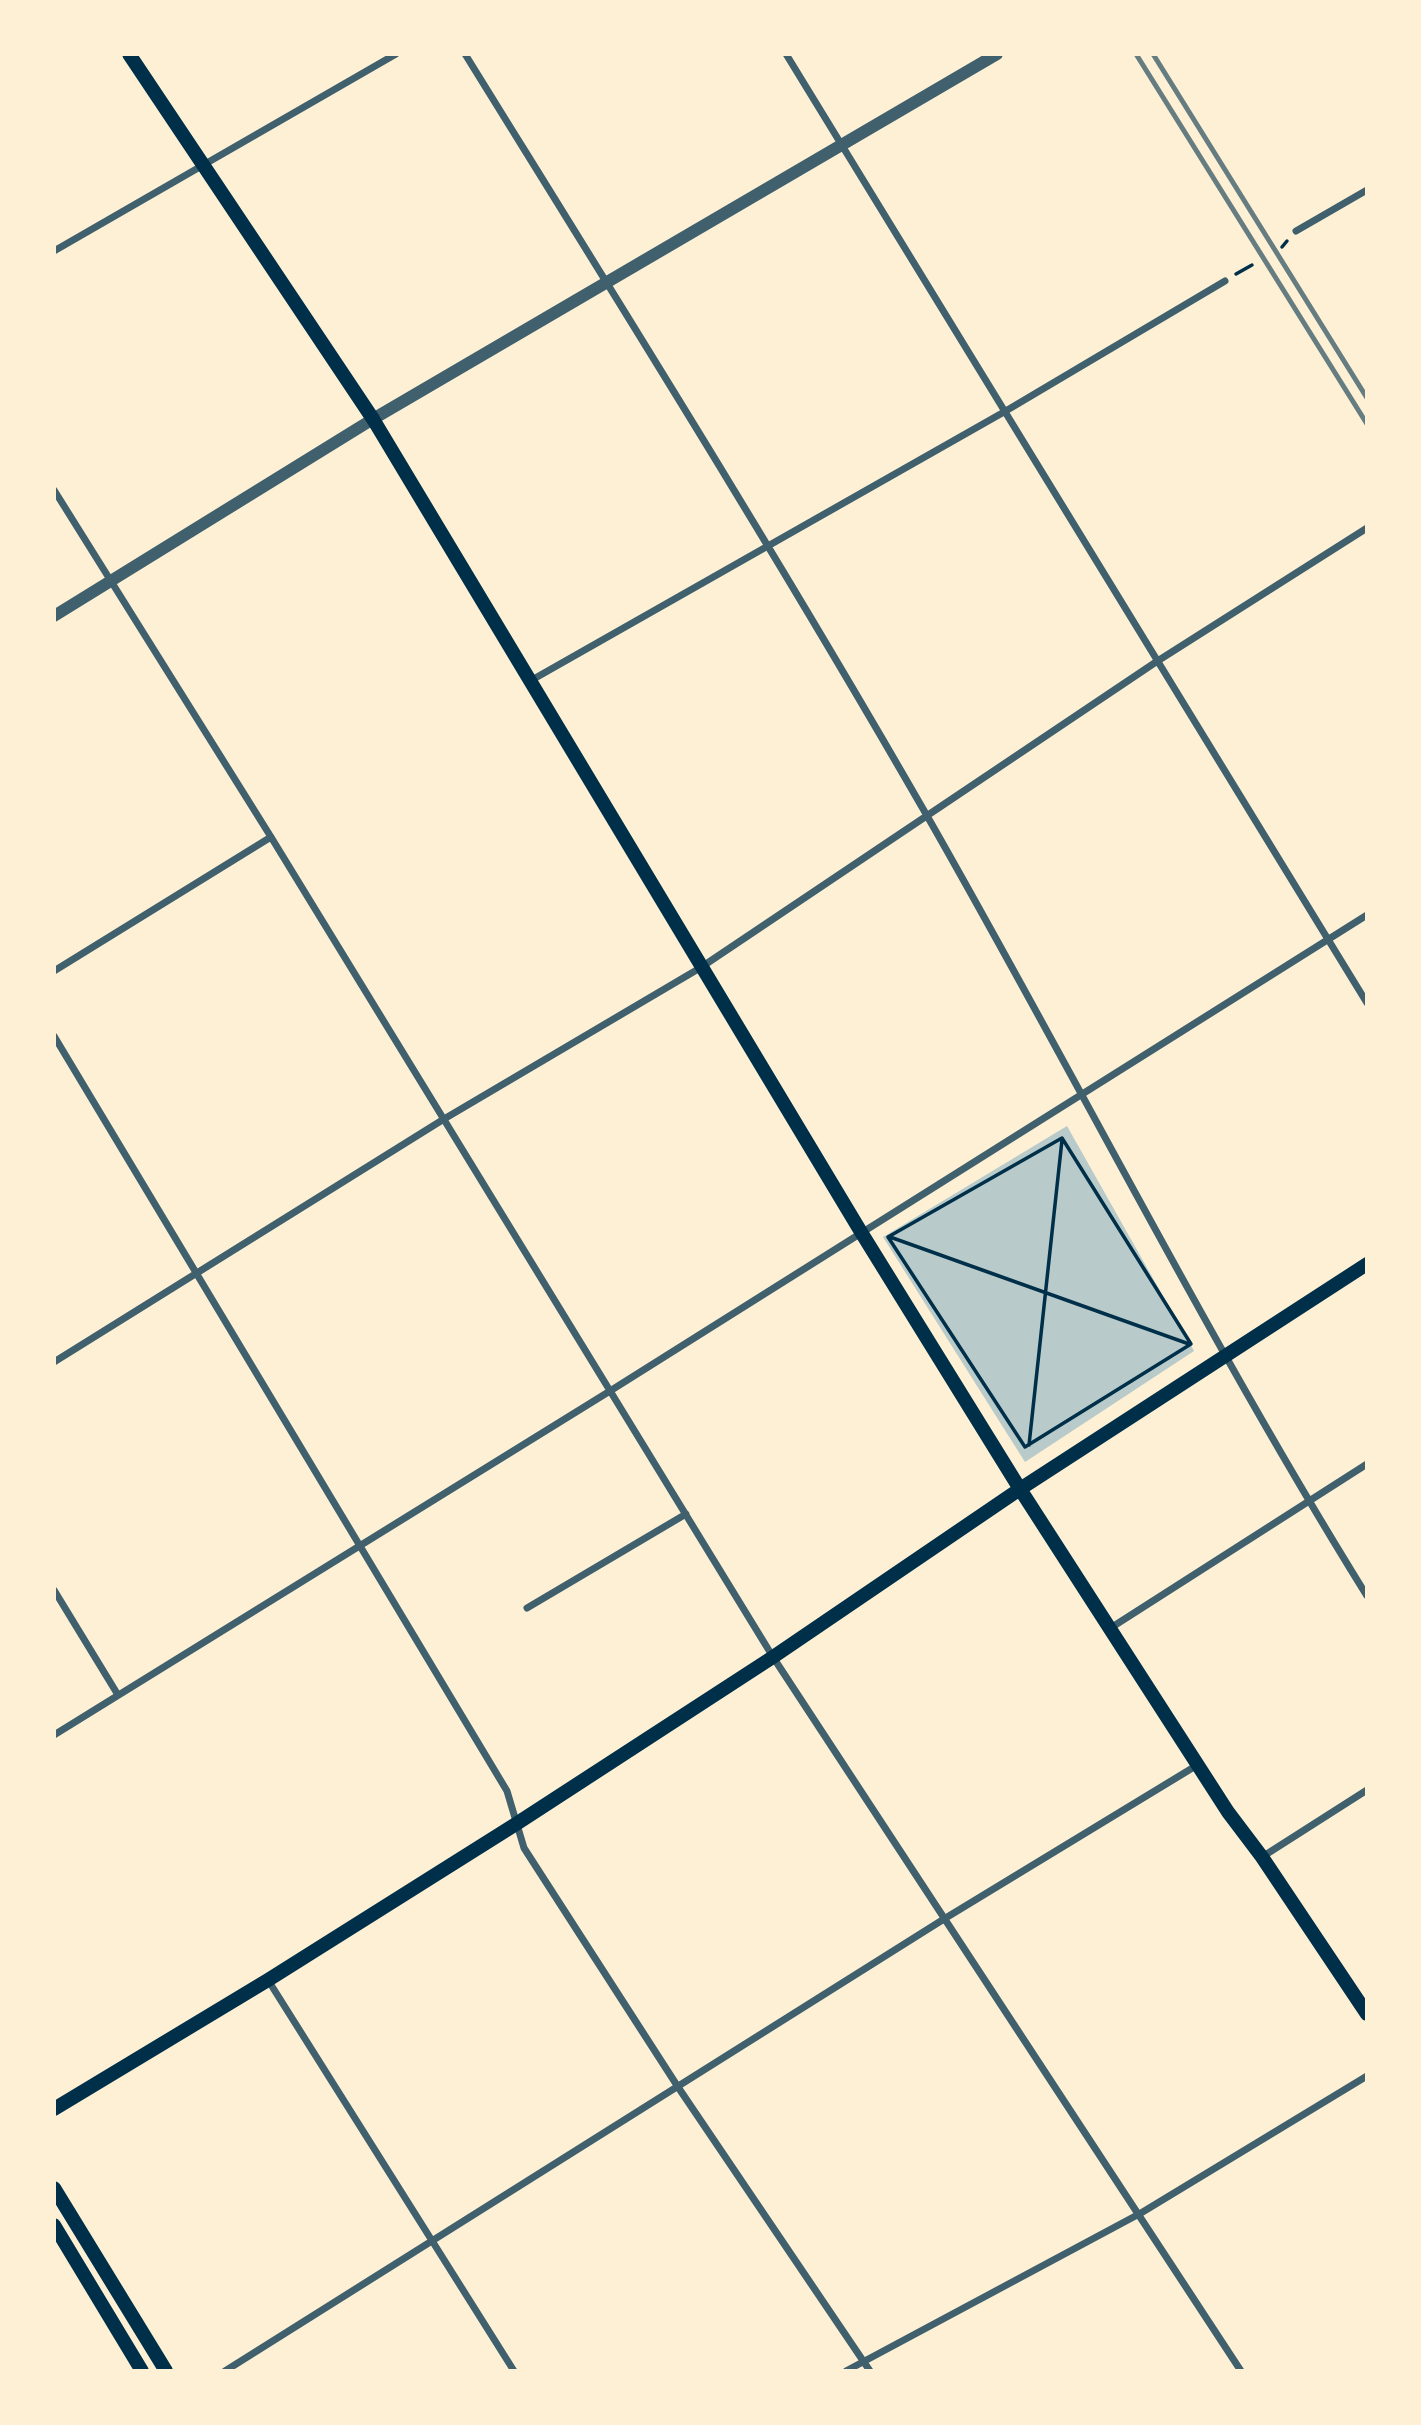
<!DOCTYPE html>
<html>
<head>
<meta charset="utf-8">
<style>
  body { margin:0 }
  #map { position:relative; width:1421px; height:2425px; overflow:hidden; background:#fdf0d5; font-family:"Work Sans",sans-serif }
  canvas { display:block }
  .frame { position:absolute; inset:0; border:56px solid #fdf0d5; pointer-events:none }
</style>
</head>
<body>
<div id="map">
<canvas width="1421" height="2425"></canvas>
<div class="frame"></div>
</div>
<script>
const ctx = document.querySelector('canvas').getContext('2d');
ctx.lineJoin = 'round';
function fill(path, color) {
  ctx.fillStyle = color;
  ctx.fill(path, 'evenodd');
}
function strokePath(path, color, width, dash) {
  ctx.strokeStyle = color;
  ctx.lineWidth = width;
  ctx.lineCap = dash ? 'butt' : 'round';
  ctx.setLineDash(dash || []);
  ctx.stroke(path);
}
const green = new Path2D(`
  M1067 1126 1194 1351 1025 1462 883 1237Z`);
const path = new Path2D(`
  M1282 247 1287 241
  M1236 274 1252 265
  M1062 1138 1191 1344 1025 1447 888 1237Z
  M890 1237 1189 1344
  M1029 1445 1062 1140`);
const minor = new Path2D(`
  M465 54C621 306 779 558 926 814 1075 1074 1209 1342 1367 1596
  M786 54 1367 1003
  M1296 231 1367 190
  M54 251 396 54
  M54 490 271 837 773 1657 1241 2371
  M530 681 1004 412 1225 281
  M54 971 271 837
  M54 1036 507 1791 524 1848 678 2087 870 2371
  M54 1362 444 1119 700 968 1156 662 1367 528
  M54 1590 118 1695
  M527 1608 686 1514
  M1109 1629 1367 1464
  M54 1735 610 1391 1367 915
  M1262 1857 1367 1790
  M268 1980 514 2371
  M225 2371 944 1919 1199 1764
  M846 2371 1141 2213 1367 2076`);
const tertiary = new Path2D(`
  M54 616 373 419 997 54`);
const secondary = new Path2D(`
  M129 54 373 419 861 1232 1020 1489 1228 1812 1262 1857 1367 2014
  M54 2109 268 1980 516 1824 773 1657 1020 1489 1367 1264
  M54 2188 166 2371
  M54 2225 142 2371`);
const rail = new Path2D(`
  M1136 54 1367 424
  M1153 54 1367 398`);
fill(green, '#b9caca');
strokePath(path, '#003049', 3.5);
strokePath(minor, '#3f606c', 7);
strokePath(tertiary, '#3f606c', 12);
strokePath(secondary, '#003049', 14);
strokePath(rail, '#657d81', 5);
</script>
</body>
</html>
